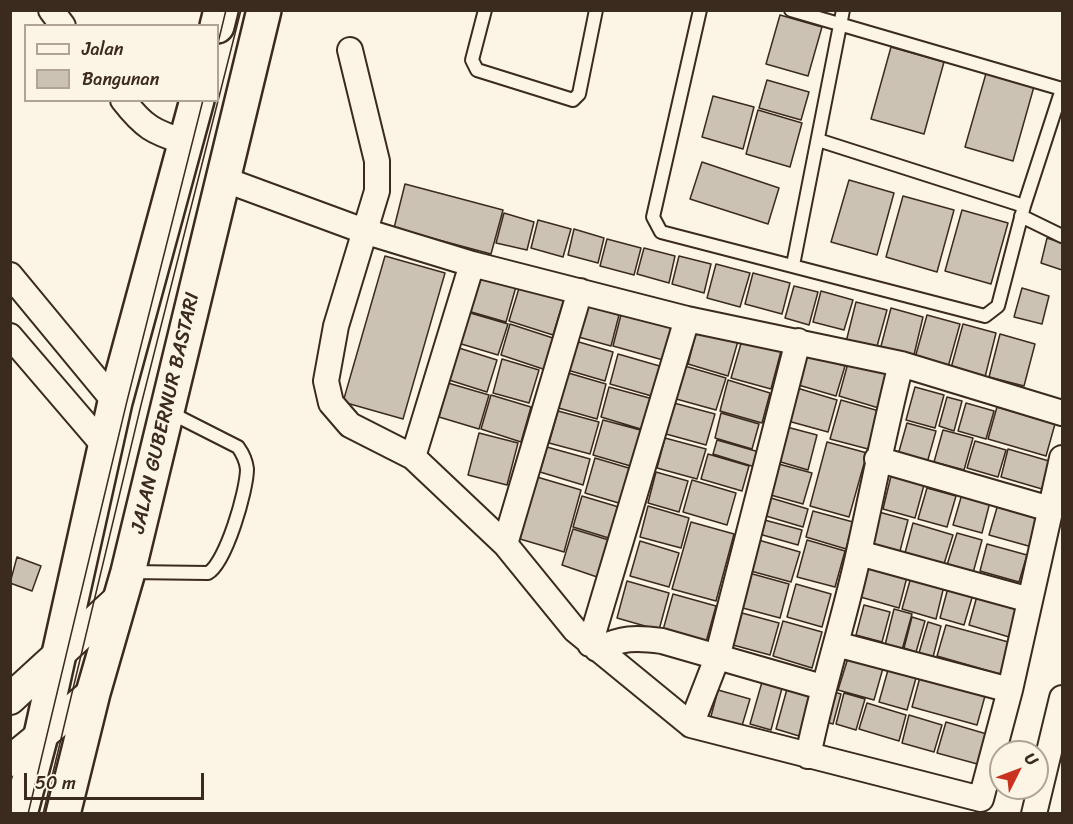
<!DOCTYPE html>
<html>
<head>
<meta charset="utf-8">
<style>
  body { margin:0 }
  #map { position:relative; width:1073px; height:824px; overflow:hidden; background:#fcf5e5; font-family:Sriracha,sans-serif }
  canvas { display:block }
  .frame { position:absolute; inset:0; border:12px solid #3b2a1e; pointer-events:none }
  .legend { position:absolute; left:24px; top:24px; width:195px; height:78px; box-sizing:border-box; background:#fcf5e5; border:2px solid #afa495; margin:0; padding:8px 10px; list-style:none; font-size:18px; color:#3b2a1e }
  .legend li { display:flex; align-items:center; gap:12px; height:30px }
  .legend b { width:30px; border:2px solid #afa495 }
  .north { position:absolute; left:989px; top:740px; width:60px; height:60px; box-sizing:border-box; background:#fcf5e5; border:2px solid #afa495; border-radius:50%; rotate:48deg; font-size:16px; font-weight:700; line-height:24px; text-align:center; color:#3b2a1e }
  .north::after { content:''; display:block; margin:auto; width:21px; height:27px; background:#c8321e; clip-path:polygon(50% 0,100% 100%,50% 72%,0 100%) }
  .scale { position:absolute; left:24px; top:773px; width:180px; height:27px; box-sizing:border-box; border:3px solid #3b2a1e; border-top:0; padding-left:8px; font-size:18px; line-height:21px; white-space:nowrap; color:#3b2a1e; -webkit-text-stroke:4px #fcf5e5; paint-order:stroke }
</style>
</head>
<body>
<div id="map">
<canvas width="1073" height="824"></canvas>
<div class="frame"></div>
<ul class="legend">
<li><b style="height:8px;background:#fcf5e5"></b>Jalan</li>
<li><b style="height:16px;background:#ccc2b3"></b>Bangunan</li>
</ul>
<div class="north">U</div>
<div class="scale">50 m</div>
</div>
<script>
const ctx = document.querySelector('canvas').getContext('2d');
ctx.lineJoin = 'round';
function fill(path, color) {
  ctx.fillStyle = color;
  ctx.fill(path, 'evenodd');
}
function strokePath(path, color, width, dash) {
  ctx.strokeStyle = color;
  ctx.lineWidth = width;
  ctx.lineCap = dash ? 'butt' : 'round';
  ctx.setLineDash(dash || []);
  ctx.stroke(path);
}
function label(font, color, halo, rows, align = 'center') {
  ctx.font = font + ' Sriracha,sans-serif';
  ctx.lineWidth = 4.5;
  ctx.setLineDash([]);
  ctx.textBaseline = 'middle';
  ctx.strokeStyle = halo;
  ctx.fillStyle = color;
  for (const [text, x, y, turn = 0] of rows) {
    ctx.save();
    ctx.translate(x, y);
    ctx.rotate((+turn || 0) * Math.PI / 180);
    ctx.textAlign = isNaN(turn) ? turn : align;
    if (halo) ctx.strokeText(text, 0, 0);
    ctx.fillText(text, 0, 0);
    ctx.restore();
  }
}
const building = new Path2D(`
  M780 15 822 27 808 76 766 64Z
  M891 47 944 62 924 134 871 119Z
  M987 70 1035 83 1013 161 965 147Z
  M767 80 809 92 801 120 759 108Z
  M713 96 754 107 743 149 702 137Z
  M758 110 802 123 790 167 746 154Z
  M702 162 779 188 768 224 690 199Z
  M849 180 894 193 877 255 831 242Z
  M405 184 503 210 491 254 394 228Z
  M903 196 954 210 937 272 886 257Z
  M962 210 1008 223 991 284 945 271Z
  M504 213 534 222 527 250 496 243Z
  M538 220 571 229 563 257 531 248Z
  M574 229 604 238 598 263 568 255Z
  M1047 238 1062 243V270L1041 263Z
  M607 239 641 248 634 275 600 266Z
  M644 248 675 256 669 283 637 274Z
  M385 256 445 273 403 419 343 402Z
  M679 256 711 264 704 293 672 284Z
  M716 264 750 273 740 307 707 298Z
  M472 270 517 283 506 322 461 309Z
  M753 273 790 283 782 314 745 304Z
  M520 285 564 299 553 335 509 321Z
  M794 286 818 292 809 325 785 318Z
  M1022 288 1049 296 1042 324 1014 317Z
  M821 291 853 300 844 330 813 322Z
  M856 302 887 310 876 350 846 342Z
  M584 305 619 315 611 346 575 336Z
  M891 308 923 317 913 359 880 350Z
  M622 311 673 325 663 360 613 346Z
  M467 312 508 324 498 355 458 343Z
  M927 315 960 324 948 367 915 358Z
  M510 324 556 339 546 370 501 355Z
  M963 324 996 333 985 377 951 368Z
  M697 329 738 341 728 376 688 364Z
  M1000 334 1035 344 1024 386 989 377Z
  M572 340 613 352 605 381 564 369Z
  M742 340 781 351 771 389 731 378Z
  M459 348 497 360 487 392 449 380Z
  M618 354 663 367 655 397 610 384Z
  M804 354 845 366 836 396 795 384Z
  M502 359 539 370 529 403 493 393Z
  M848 363 892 375 882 409 839 396Z
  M678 364 726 378 716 410 669 397Z
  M565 372 606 384 597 419 555 407Z
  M728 380 770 393 762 423 720 411Z
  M448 383 489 395 479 429 439 417Z
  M609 387 653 399 644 430 601 417Z
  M915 387 944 395 935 428 906 420Z
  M797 388 837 400 828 432 788 421Z
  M491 395 531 407 521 442 481 429Z
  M947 397 962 401 954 431 939 426Z
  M841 400 879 411 868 449 830 439Z
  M674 403 715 414 706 445 666 434Z
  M966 403 994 411 986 439 958 431Z
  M997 407 1055 424 1046 456 988 439Z
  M558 411 599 422 590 454 549 443Z
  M721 413 759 424 752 449 715 438Z
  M603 420 644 431 634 467 593 455Z
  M907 423 936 431 927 463 898 455Z
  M783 426 817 435 808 470 774 460Z
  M943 430 973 438 964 470 934 462Z
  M479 433 518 443 507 485 468 475Z
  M665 438 706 449 697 479 657 468Z
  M717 440 759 452 755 467 713 454Z
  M975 441 1006 450 998 477 967 468Z
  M827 442 867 453 849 517 810 506Z
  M547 447 590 459 583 485 540 472Z
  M1008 449 1049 461 1042 489 1001 477Z
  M708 454 749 466 742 491 701 479Z
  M595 458 632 469 622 504 585 493Z
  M775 463 812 473 803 504 767 494Z
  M656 472 688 481 679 512 648 503Z
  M891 476 924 485 915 518 883 509Z
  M537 477 581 490 564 552 520 539Z
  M692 480 736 493 727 525 683 512Z
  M927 488 956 496 947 527 918 519Z
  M962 494 990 502 982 533 953 525Z
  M582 496 622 508 612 539 573 527Z
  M771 498 808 509 803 527 766 516Z
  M998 504 1040 517 1032 547 989 535Z
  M648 506 689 518 681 548 640 537Z
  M813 511 853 522 846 549 806 537Z
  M879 512 908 520 900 551 870 543Z
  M757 518 802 530 798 545 752 532Z
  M691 522 734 534 716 601 672 589Z
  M913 523 953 535 944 564 905 553Z
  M573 529 612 541 600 578 562 565Z
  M957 533 982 540 973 573 947 565Z
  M755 539 800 552 791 582 747 570Z
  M807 540 845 551 835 587 797 577Z
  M640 541 679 553 669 587 630 576Z
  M987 544 1027 555 1019 582 980 571Z
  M17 557 41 566 32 591 10 583Z
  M866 566 907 577 899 608 857 596Z
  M749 573 789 584 780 618 739 607Z
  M911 577 944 586 936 619 902 609Z
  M627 581 669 593 659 630 617 618Z
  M796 584 831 594 822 627 787 617Z
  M949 584 974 591 964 625 940 618Z
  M673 594 716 606 706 642 663 630Z
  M977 596 1017 607 1009 637 969 625Z
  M864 605 890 612 882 642 856 635Z
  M894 609 912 614 902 650 885 645Z
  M742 613 779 623 770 655 733 645Z
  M912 617 925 621 916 652 904 648Z
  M783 621 822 632 812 668 773 656Z
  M928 622 941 626 933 657 919 653Z
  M946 625 1012 643 1003 675 937 656Z
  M848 658 883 668 874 700 838 690Z
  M888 670 916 678 907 710 879 702Z
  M920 677 985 696 977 725 912 707Z
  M762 682 782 688 771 730 750 724Z
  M787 689 811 695 799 736 776 729Z
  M718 690 750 699 741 729 710 720Z
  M827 690 841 694 833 724 819 720Z
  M844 693 865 699 856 730 836 724Z
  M867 703 906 715 899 741 859 729Z
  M909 715 942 725 934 752 902 743Z
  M946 722 990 735 981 765 937 753Z`);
const service = new Path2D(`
  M485 10 472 60 477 70 573 100 579 94 596 10
  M700 10 653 217 661 232 985 316 998 306 1024 206 1062 89 791 10
  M818 140 1024 206
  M1021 216 1062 236
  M793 265 843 10
  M129 572 208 573C226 563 247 490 247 469 246 460 243 454 238 447L169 412`);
const minor = new Path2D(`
  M51 10 63 26
  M350 50 377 161V191L336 326 326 381 331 403 350 425 413 457 505 544 575 630 691 725 981 799 1010 690 1062 458
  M123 100C144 127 153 132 185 142
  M223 179 364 231 472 264 687 319 901 364 1062 413
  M10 275 115 402
  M10 336 106 448
  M413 457 472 264
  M877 459 1050 509
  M505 544 580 291
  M859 553 1030 600
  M590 644 687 319
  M836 644 1010 690
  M597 649C623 638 634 637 662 641L822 687
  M691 725 717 658 798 341
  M808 756C822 687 844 621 859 552 873 489 885 427 901 364
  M1034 814 1062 698`);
const tertiary = new Path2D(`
  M10 699 118 600
  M10 761 93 693`);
const trunk = new Path2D(`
  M217 26 221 10
  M20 814 41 735 115 402 197 100
  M63 814 93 693 128 572 264 10`);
const tram = new Path2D(`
  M218 43 226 10
  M28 814 127 401 203 100
  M43 814 141 405 241 10`);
const streetNames = [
  ["JALAN GUBERNUR BASTARI",166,413,-77]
];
fill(building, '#ccc2b3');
strokePath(building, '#3b2a1e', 1.5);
strokePath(service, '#3b2a1e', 16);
strokePath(minor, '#3b2a1e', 28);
strokePath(tertiary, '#3b2a1e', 34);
strokePath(trunk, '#3b2a1e', 38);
strokePath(service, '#fcf5e5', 12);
strokePath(minor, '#fcf5e5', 24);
strokePath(tertiary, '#fcf5e5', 30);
strokePath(trunk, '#fcf5e5', 33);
strokePath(tram, '#3b2a1e', 1.5);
label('20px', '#3b2a1e', '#fcf5e5', streetNames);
</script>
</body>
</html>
